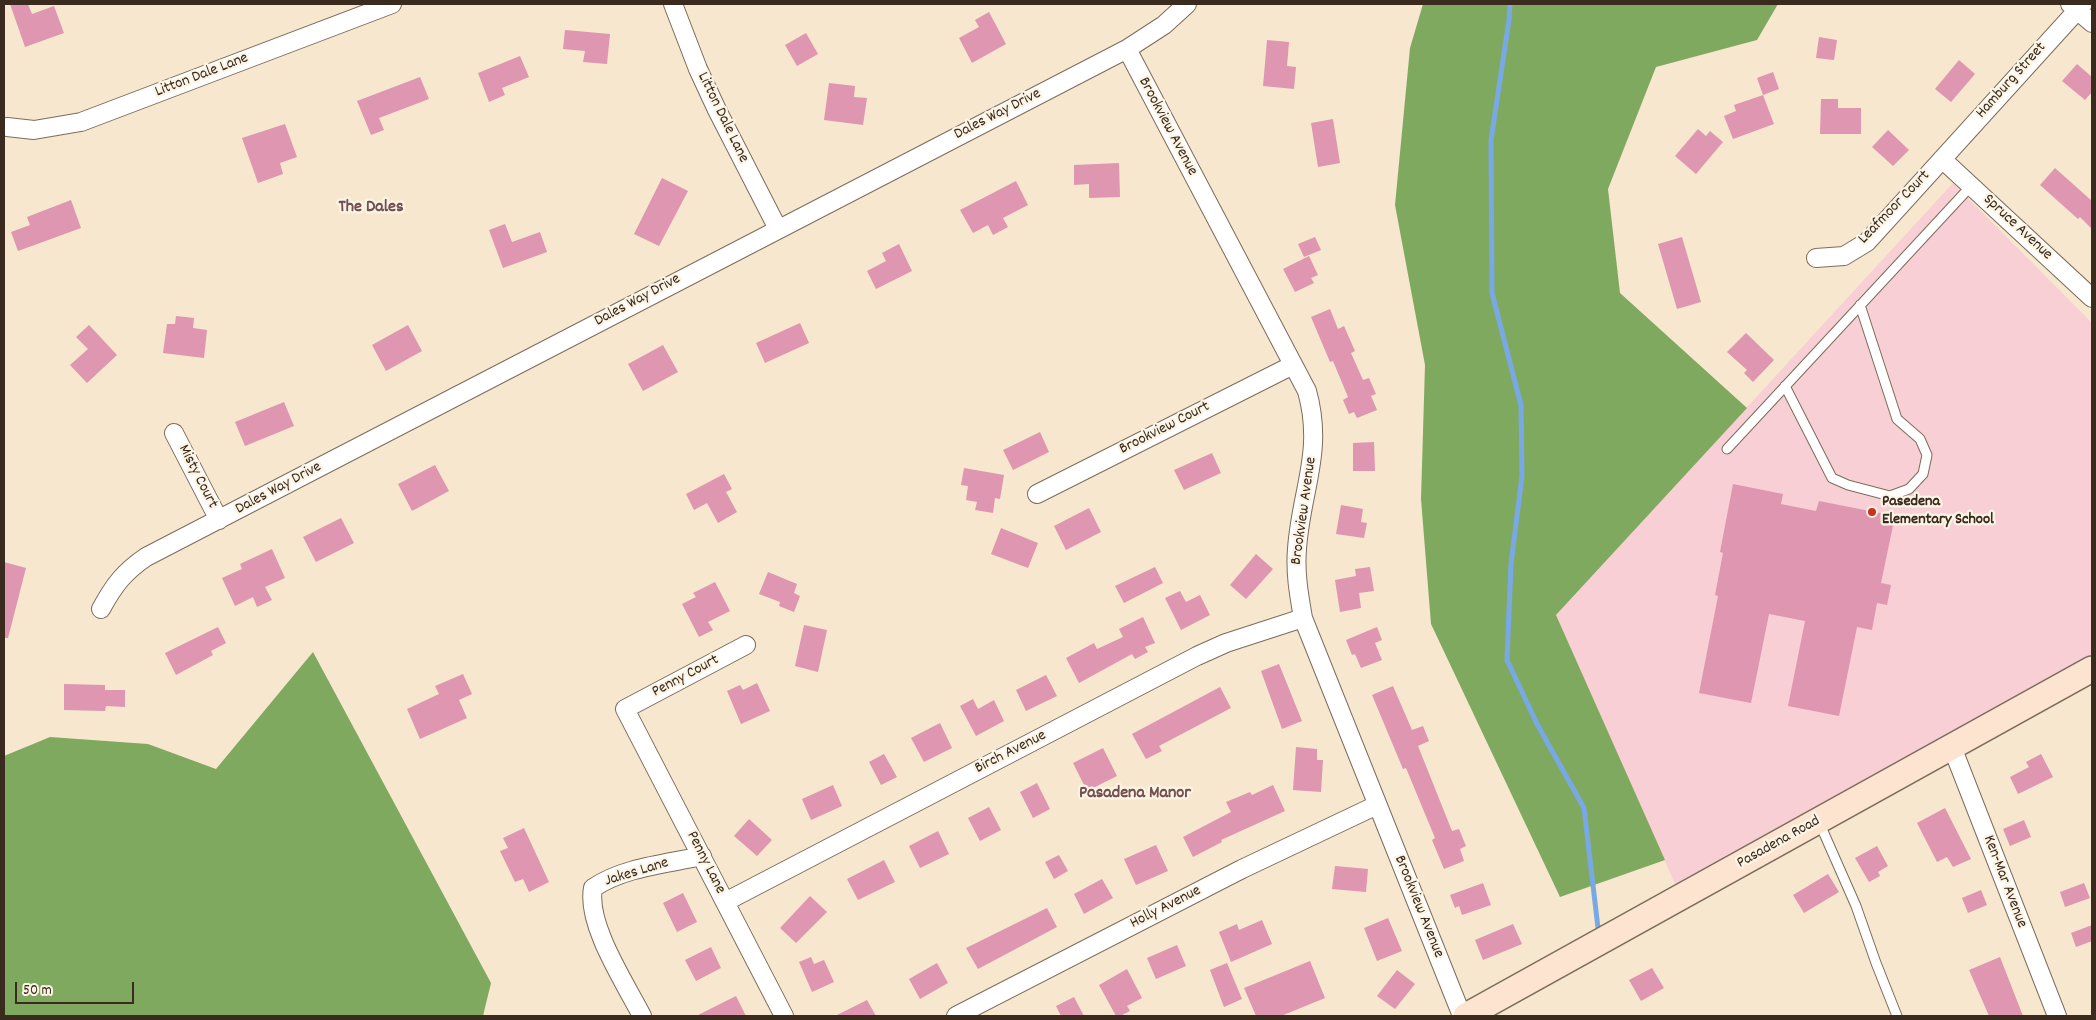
<!DOCTYPE html>
<html>
<head>
<meta charset="utf-8">
<style>
  body { margin:0 }
  #map { position:relative; width:2096px; height:1020px; overflow:hidden; background:#f6e7ce; font-family:Dekko,sans-serif }
  canvas { display:block }
  .frame { position:absolute; inset:0; border:5px solid #3b2a1e; pointer-events:none }
  .scale { position:absolute; left:15px; top:982px; width:119px; height:22px; box-sizing:border-box; border:2px solid #3b2a1e; border-top:0; padding-left:6px; font-size:15px; line-height:18px; white-space:nowrap; color:#3b2a1e; -webkit-text-stroke:4px #fcf5e5; paint-order:stroke }
</style>
</head>
<body>
<div id="map">
<canvas width="2096" height="1020"></canvas>
<div class="frame"></div>
<div class="scale">50 m</div>
</div>
<script>
const ctx = document.querySelector('canvas').getContext('2d');
ctx.lineJoin = 'round';
function fill(path, color) {
  ctx.fillStyle = color;
  ctx.fill(path, 'evenodd');
}
function strokePath(path, color, width, dash) {
  ctx.strokeStyle = color;
  ctx.lineWidth = width;
  ctx.lineCap = dash ? 'butt' : 'round';
  ctx.setLineDash(dash || []);
  ctx.stroke(path);
}
function label(font, color, halo, rows, align = 'center') {
  ctx.font = font + ' Dekko,sans-serif';
  ctx.lineWidth = 4.5;
  ctx.setLineDash([]);
  ctx.textBaseline = 'middle';
  ctx.strokeStyle = halo;
  ctx.fillStyle = color;
  for (const [text, x, y, turn = 0] of rows) {
    ctx.save();
    ctx.translate(x, y);
    ctx.rotate((+turn || 0) * Math.PI / 180);
    ctx.textAlign = isNaN(turn) ? turn : align;
    if (halo) ctx.strokeText(text, 0, 0);
    ctx.fillText(text, 0, 0);
    ctx.restore();
  }
}
const built = new Path2D(`
  M1953 183 2092 323V654L1675 884 1556 615Z`);
const forest = new Path2D(`
  M1423 4H1778L1757 40 1656 67 1608 189 1620 293 1747 408 1556 615 1665 860 1560 897 1431 624 1421 499 1425 365 1395 205 1410 48Z
  M313 652 491 983 483 1016H4V756L50 737 148 744 216 769Z`);
const stream = new Path2D(`
  M1510 4 1509 20 1491 140 1492 293 1521 405 1522 476 1511 564 1507 660 1537 724 1584 808 1598 928`);
const building = new Path2D(`
  M10 4H28L32 14 54 6 64 33 25 47Z
  M989 12 1006 44 972 63 959 38 979 27 975 20Z
  M565 30 610 34 607 64 583 62 585 51 563 49Z
  M806 33 818 54 797 66 785 45Z
  M1819 37 1837 40 1834 60 1816 58Z
  M1267 40 1289 42 1287 66 1296 67 1294 89 1263 86Z
  M520 56 529 77 502 88 505 95 489 102 478 73Z
  M1959 60 1975 74 1951 102 1935 89Z
  M2077 64 2092 77V92L2085 100 2062 81Z
  M1773 72 1779 89 1763 95 1757 78Z
  M420 77 429 99 379 118 384 130 371 135 357 101Z
  M829 83 855 86 854 97 867 98 863 125 824 120Z
  M1763 95 1774 124 1733 139 1724 116 1736 111 1734 105Z
  M1821 99H1838V108H1861V134H1820Z
  M1333 119 1340 163 1318 167 1311 123Z
  M285 124 297 157 280 163 283 174 258 183 242 138Z
  M1698 129 1706 136 1710 131 1723 142 1696 174 1675 156Z
  M1888 130 1909 150 1893 166 1872 147Z
  M1119 163 1120 197 1089 198V184L1074 185V165Z
  M2055 168 2092 201V229L2080 217 2078 219 2040 185Z
  M662 178 688 191 659 246 634 234Z
  M1016 181 1028 205 1003 218 1008 227 993 235 988 225 973 233 960 210Z
  M71 200 81 228 18 251 11 232 30 225 27 217Z
  M505 224 512 242 540 232 547 252 503 268 489 230Z
  M1315 237 1321 250 1304 257 1298 244Z
  M1682 237 1701 302 1677 309 1658 244Z
  M899 244 912 271 876 289 867 271 886 261 882 253Z
  M1309 256 1318 275 1311 278 1314 283 1295 292 1283 269Z
  M1330 309 1338 329 1344 326 1355 351 1351 353 1363 380 1369 378 1376 394 1371 396 1377 410 1357 418 1354 412 1349 414 1343 400 1348 397 1333 361 1330 362 1311 317Z
  M176 316 194 318 193 328 207 330 204 358 163 353 167 324H175Z
  M800 323 809 343 765 363 756 343Z
  M89 325 117 355 87 383 70 365 88 349 76 337Z
  M408 325 422 351 386 371 372 345Z
  M1746 333 1774 360 1753 382 1744 373 1747 370 1727 352Z
  M663 345 678 372 643 391 628 364Z
  M284 402 294 426 245 446 235 422Z
  M1040 432 1049 452 1013 470 1003 450Z
  M1374 442 1375 471H1353V443Z
  M1212 453 1221 473 1184 490 1174 470Z
  M435 465 449 491 412 511 398 484Z
  M964 468 1004 475 1000 499 995 498 993 513 975 510 977 502 966 500 968 486 961 485Z
  M724 474 732 489 726 492 737 512 718 523 707 503 694 510 686 494Z
  M1733 484 1783 494 1781 504 1816 511 1819 501 1895 516 1881 583 1891 585 1887 605 1877 603 1872 630 1857 627 1839 716 1788 706 1805 621 1769 614 1751 703 1699 693 1718 596 1715 595 1723 553 1720 552Z
  M1341 505 1363 509 1361 522 1367 523 1364 538 1336 534Z
  M1089 508 1101 532 1066 550 1054 526Z
  M341 518 354 543 316 562 303 537Z
  M1001 528 1038 543 1028 568 991 554Z
  M272 549 285 578 265 587 272 600 257 607 253 597 235 606 222 578 242 569 240 564Z
  M1256 554 1273 569 1246 599 1230 585Z
  M4 562 26 568 8 638H4Z
  M1155 567 1163 583 1124 603 1115 586Z
  M1370 567 1374 591 1359 593 1361 608 1340 612 1335 580 1356 576 1355 569Z
  M768 572 797 584 794 593 800 596 794 612 779 606 780 602 759 594Z
  M715 582 730 611 708 622 713 630 699 637 682 604 696 597 693 593Z
  M1180 591 1186 602 1200 595 1210 615 1181 630 1165 598Z
  M1143 617 1155 643 1145 647 1148 652 1135 659 1132 654 1079 683 1066 658 1094 643 1097 649 1123 637 1119 629Z
  M804 625 827 630 818 672 795 666Z
  M218 627 226 643 211 651 213 655 176 675 165 653Z
  M1377 627 1382 640 1375 643 1382 660 1361 668 1355 654 1352 655 1346 640Z
  M1279 664 1302 721 1282 729 1261 671Z
  M463 674 472 694 459 700 467 718 420 739 407 709 439 694 435 686Z
  M1046 675 1057 696 1026 711 1016 690Z
  M757 683 770 711 741 724 727 691 740 685 743 690Z
  M64 684 105 685V690H125V707L106 706 105 711 64 710Z
  M1393 686 1412 730 1423 726 1429 741 1418 746 1452 831 1459 829 1466 846 1460 849 1464 861 1444 869 1432 840 1435 838 1406 768 1403 769 1372 695Z
  M1220 687 1231 708 1159 746 1162 751 1146 759 1132 734Z
  M973 699 978 709 994 700 1004 721 976 736 960 706Z
  M940 723 952 748 924 762 911 738Z
  M1296 747 1317 749V760H1323L1321 792 1293 790Z
  M1103 748 1117 776 1087 791 1073 763Z
  M884 754 897 777 881 785 869 762Z
  M2041 754 2053 777 2018 794 2010 777 2029 767 2026 762Z
  M1037 783 1050 809 1033 818 1020 792Z
  M833 785 842 806 811 820 802 799Z
  M1273 785 1285 811 1221 840 1222 842 1193 857 1183 837 1231 812 1226 802 1250 792 1252 795Z
  M989 807 1001 830 980 841 968 818Z
  M1945 808 1971 859 1953 867 1947 857 1937 862 1917 823Z
  M749 819 772 840 757 856 734 836Z
  M2024 820 2031 837 2010 846 2003 829Z
  M524 828 549 882 529 892 523 879 515 882 500 851 508 848 503 838Z
  M938 831 949 854 920 868 909 846Z
  M1156 845 1168 871 1136 885 1124 859Z
  M1877 846 1888 866 1878 872 1880 876 1869 882 1855 858Z
  M1059 855 1068 871 1054 879 1045 862Z
  M884 860 895 882 858 900 847 879Z
  M1335 866 1368 869 1366 892 1332 889Z
  M1828 874 1839 892 1804 913 1793 895Z
  M1102 879 1113 898 1084 914 1074 894Z
  M1483 883 1491 905 1462 915 1459 906 1455 908 1450 895Z
  M2084 883 2090 898 2065 907 2060 892Z
  M1981 890 1987 905 1968 913 1962 898Z
  M683 893 697 922 677 932 663 903Z
  M810 896 827 912 796 943 780 928Z
  M1047 908 1057 927 978 969 966 948Z
  M1388 918 1402 951 1377 961 1364 928Z
  M1262 920 1272 944 1231 962 1219 932 1237 924 1239 930Z
  M1513 924 1522 944 1483 960 1475 940Z
  M2092 925V941L2076 947 2071 933Z
  M1177 945 1186 966 1156 979 1147 958Z
  M711 947 721 968 696 981 685 960Z
  M811 957 814 964 824 960 834 982 812 992 799 962Z
  M2000 957 2023 1016H1989L1969 970Z
  M1310 961 1325 998 1281 1016H1256L1244 988Z
  M937 963 948 983 920 999 909 979Z
  M1227 963 1242 999 1224 1007 1210 970Z
  M1652 968 1664 988 1641 1001 1629 980Z
  M1127 969 1142 998 1127 1006 1130 1011 1120 1016H1116L1099 985Z
  M1397 970 1415 984 1395 1009 1377 996Z
  M736 996 746 1016H696Z
  M1074 997 1084 1016H1061L1056 1006Z
  M867 1000 876 1016H835Z`);
const service = new Path2D(`
  M1785 386 1832 478 1848 485 1890 496 1909 489 1923 474 1927 455 1920 439 1897 419 1860 305
  M1727 449 1971 186
  M1819 822 1856 906 1876 963 1897 1016`);
const minor = new Path2D(`
  M673 4 698 69 717 110 778 229
  M2070 4 2092 23
  M1127 49 1307 391C1324 452 1301 490 1297 549 1295 573 1299 595 1303 618L1462 1016
  M7 127 34 130 81 122 392 4
  M1942 159 2092 298
  M1816 258 1844 256 1867 242 2083 4
  M174 433 219 520
  M1037 494 1293 365
  M101 609C114 585 124 572 146 557L1127 49 1164 25 1187 4
  M746 645 625 709 784 1016
  M1952 747 2057 1016
  M725 902 1197 656 1226 643 1303 618
  M642 1016C625 983 586 924 593 888 624 867 666 864 702 856
  M956 1016 1242 869 1377 805`);
const secondary = new Path2D(`
  M1466 1016 2092 669`);
const markers = [
  [1872,512,5,"#c8321e"]
];
const streetNames = [
  ["Litton Dale Lane",202,76,-21],
  ["Hamburg Street",2012,81,-48],
  ["Dales Way Drive",998,115,-27],
  ["Litton Dale Lane",722,118,64],
  ["Brookview Avenue",1167,127,62],
  ["Leafmoor Court",1895,208,-46],
  ["Spruce Avenue",2017,228,43],
  ["Dales Way Drive",638,301,-28],
  ["Brookview Court",1165,429,-27],
  ["Misty Court",197,477,63],
  ["Dales Way Drive",279,489,-28],
  ["Brookview Avenue",1305,511,-82],
  ["Penny Court",686,677,-28],
  ["Birch Avenue",1011,753,-27],
  ["Pasadena Road",1779,843,-29],
  ["Penny Lane",705,863,63],
  ["Jakes Lane",637,873,-17],
  ["Ken-Mar Avenue",2004,882,69],
  ["Brookview Avenue",1418,907,68],
  ["Holly Avenue",1166,908,-27]
];
const poiNames = [
  ["Pasedena",1882,503],
  ["Elementary School",1882,521]
];
const neighbourhoodNames = [
  ["The Dales",371,209],
  ["Pasadena Manor",1135,795]
];
fill(built, '#f7cfd5');
fill(forest, '#80a960');
strokePath(stream, '#79a9e4', 5);
fill(building, '#de96b1');
strokePath(service, '#7c6c5c', 11);
strokePath(minor, '#7c6c5c', 20);
strokePath(secondary, '#7c6c5c', 28);
strokePath(service, '#fff', 9);
strokePath(minor, '#fff', 18);
strokePath(secondary, '#fde4d1', 25);
for (const [x, y, r, color] of markers) {
  const dot = new Path2D();
  dot.arc(x, y, r, 0, 2 * Math.PI);
  ctx.fillStyle = color;
  ctx.fill(dot);
  strokePath(dot, '#fcf5e5', 2);
}
label('16px', '#3b2a1e', '#fcf5e5', streetNames);
label('bold 16px', '#3b2a1e', '#fcf5e5', poiNames, 'left');
label('bold 18px', '#745051', '#fcf5e5', neighbourhoodNames);
</script>
</body>
</html>
